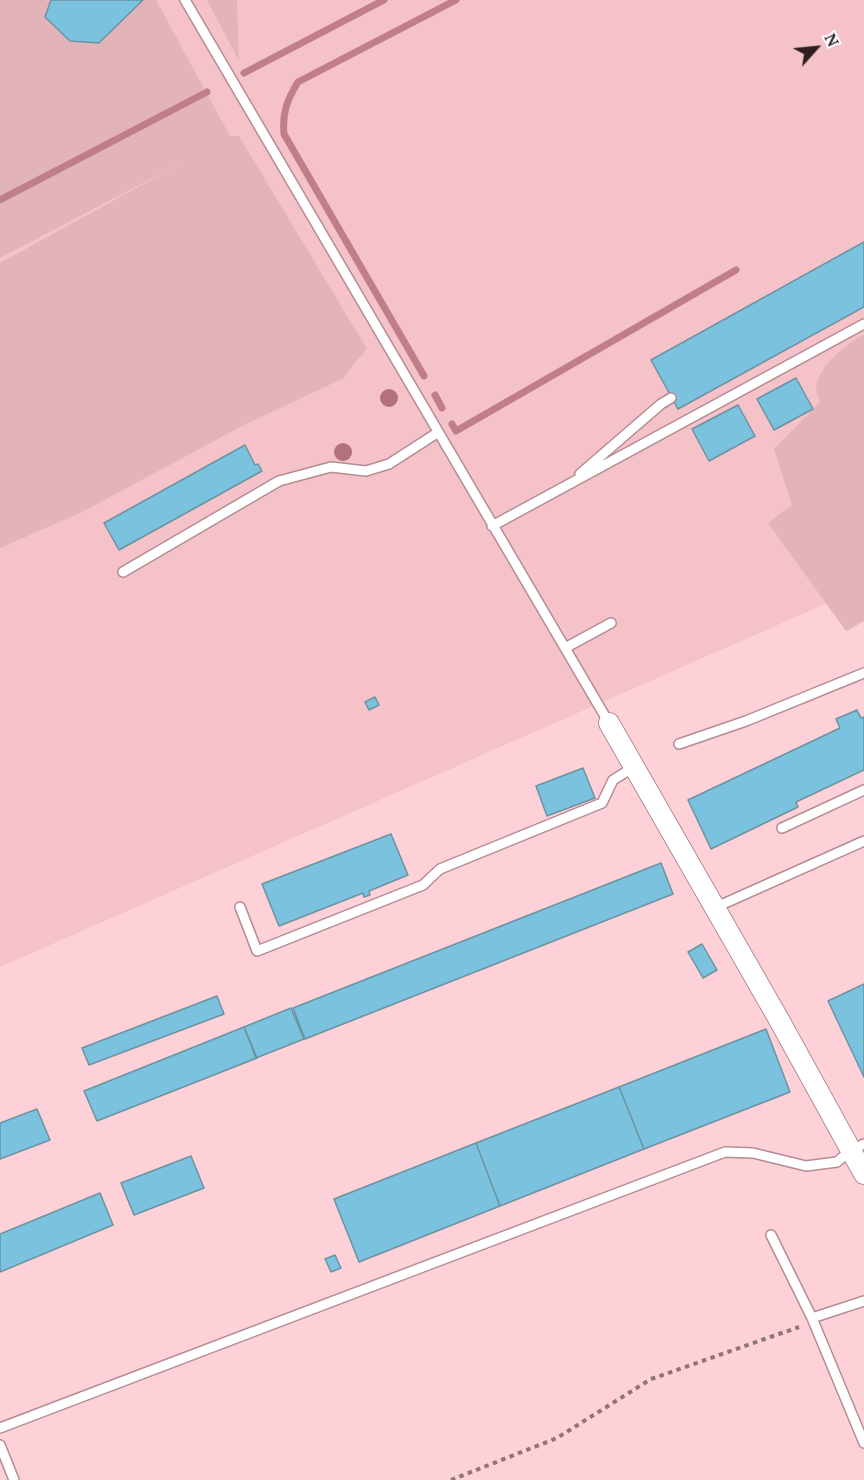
<!DOCTYPE html>
<html>
<head>
<meta charset="utf-8">
<style>
  body { margin:0 }
  #map { position:relative; width:864px; height:1480px; overflow:hidden; background:#fdd1d7; font-family:"PT Serif",serif }
  canvas { display:block }
  .north { position:absolute; left:786px; top:18px; width:60px; height:60px; -webkit-text-stroke:4px #fff; paint-order:stroke; rotate:63deg; font-size:16px; font-weight:700; line-height:24px; text-align:center; color:#2f1f22 }
  .north::after { content:''; display:block; margin:auto; width:21px; height:27px; background:#2f1f22; clip-path:polygon(50% 0,100% 100%,50% 72%,0 100%) }
</style>
</head>
<body>
<div id="map">
<canvas width="864" height="1480"></canvas>
<div class="north">N</div>
</div>
<script>
const ctx = document.querySelector('canvas').getContext('2d');
ctx.lineJoin = 'round';
function fill(path, color) {
  ctx.fillStyle = color;
  ctx.fill(path, 'evenodd');
}
function strokePath(path, color, width, dash) {
  ctx.strokeStyle = color;
  ctx.lineWidth = width;
  ctx.lineCap = dash ? 'butt' : 'round';
  ctx.setLineDash(dash || []);
  ctx.stroke(path);
}
const built = new Path2D(`
  M0 0H864V587L0 967Z`);
const green = new Path2D(`
  M0 0H156L230 136H239L367 349 355 362 344 378 246 424 80 513 0 548V263L187 160 0 258Z
  M207 0H237L239 61Z
  M864 334V621L846 631 768 523 792 505 774 449 820 402C819 398 816 392 816 388 819 365 845 345 864 334Z`);
const stream = new Path2D(`
  M244 73 384 0
  M0 200 207 92
  M424 376 284 134C282 113 287 100 298 82L456 0
  M435 395 442 408
  M452 424 456 431 736 270`);
const building = new Path2D(`
  M51 0H143L99 43 70 41 45 17Z
  M864 242V307L678 409 651 360Z
  M796 378 813 409 774 430 757 399Z
  M738 405 755 436 709 461 692 429Z
  M245 445 255 465 258 464 262 471 119 550 104 523Z
  M375 697 379 705 369 710 365 702Z
  M857 710 861 718 864 717V770L796 802 798 807 711 849 688 800 840 728 836 719Z
  M583 768 595 798 547 816 536 786Z
  M391 834 408 875 369 891 370 895 364 897 363 893 279 926 262 884Z
  M661 863 673 894 305 1039 293 1008Z
  M702 944 717 970 703 978 688 952Z
  M864 984V1077L828 1001Z
  M217 996 224 1014 89 1065 82 1048Z
  M291 1008 304 1039 256 1058 244 1027Z
  M244 1027 257 1058 97 1121 84 1091Z
  M766 1029 790 1092 644 1149 619 1087Z
  M619 1087 644 1149 500 1206 476 1143Z
  M37 1109 50 1140 0 1159V1123Z
  M476 1143 500 1206 359 1262 334 1199Z
  M191 1156 204 1188 134 1215 121 1183Z
  M100 1193 113 1225 0 1272V1234Z
  M335 1255 341 1268 331 1272 325 1259Z`);
const path = new Path2D(`
  M451 1480 557 1438 651 1379 799 1327`);
const service = new Path2D(`
  M185 0 609 723
  M580 474 661 404 671 398
  M492 526 864 324
  M123 572 279 481 331 467 366 471 389 464 437 433
  M565 648 611 623
  M679 744 746 721 864 673
  M782 828 864 790
  M240 907 257 951 423 885 440 869 602 803 613 780 634 767
  M714 908 864 841
  M771 1235 812 1318 864 1443
  M812 1318 864 1301
  M0 1428 725 1152 753 1153 806 1166 837 1162 851 1150 864 1144
  M0 1445 14 1480`);
const minor = new Path2D(`
  M609 723 778 1018 864 1174`);
const trees = [
  [389,398],
  [343,452]
];
fill(built, '#f5c2c9');
fill(green, '#e3b3ba');
strokePath(stream, '#bf7e89', 7);
fill(building, '#7ac2dd');
strokePath(building, '#6b93a2', 1.5);
strokePath(service, '#b58c92', 12);
strokePath(minor, '#b58c92', 22);
strokePath(path, '#917478', 4, [4.5, 4.5]);
strokePath(service, '#fff', 9);
strokePath(minor, '#fff', 20);
ctx.fillStyle = '#b1717f';
for (const [x, y] of trees) {
  ctx.beginPath();
  ctx.arc(x, y, 9, 0, 2 * Math.PI);
  ctx.fill();
}
</script>
</body>
</html>
